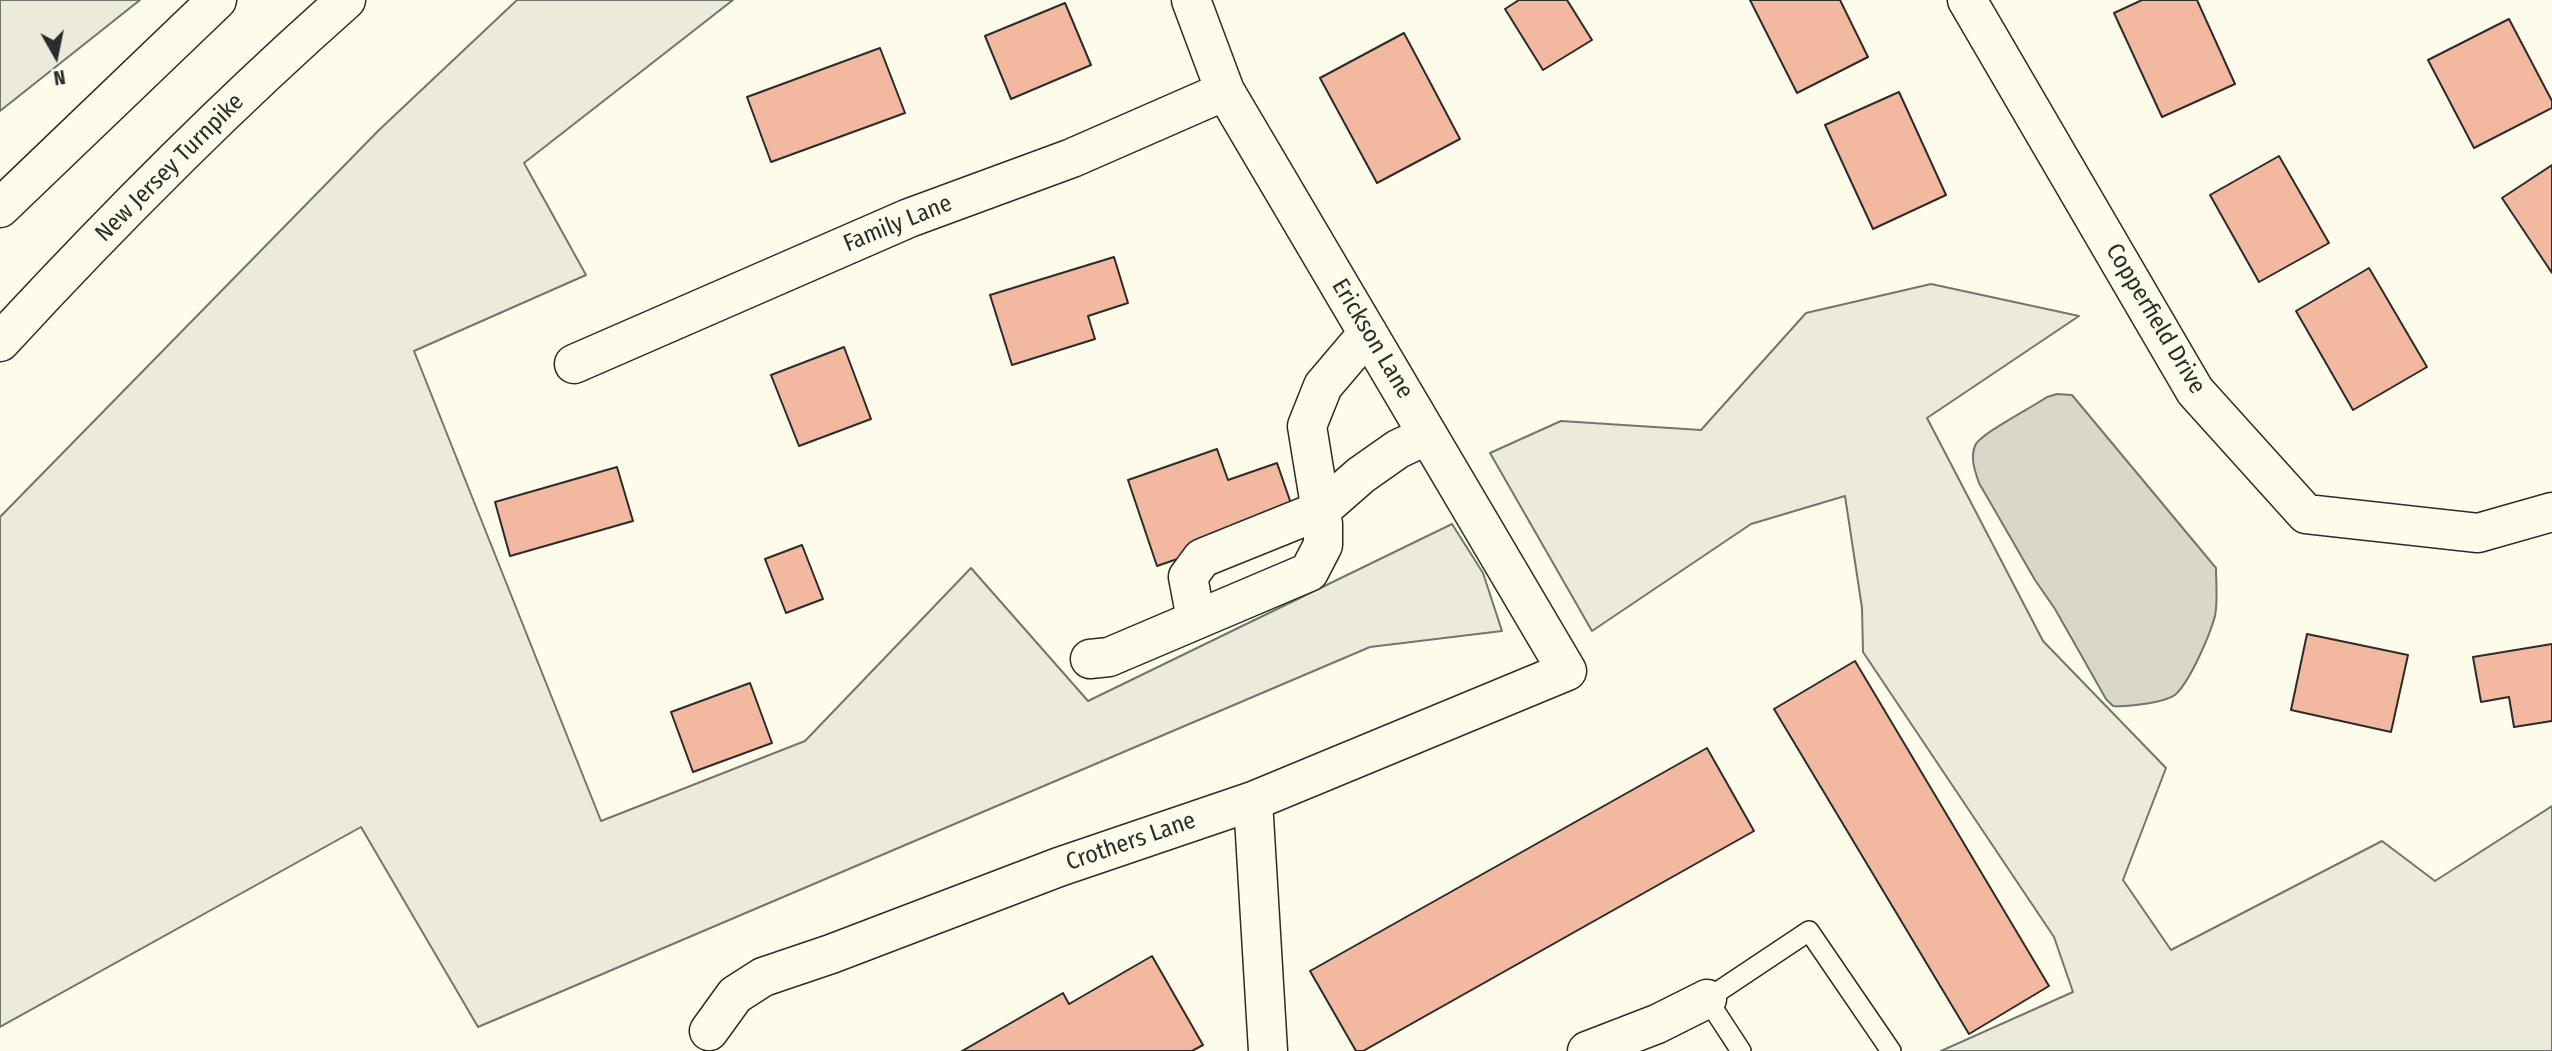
<!DOCTYPE html>
<html>
<head>
<meta charset="utf-8">
<style>
  body { margin:0 }
  #map { position:relative; width:2552px; height:1051px; overflow:hidden; background:#fdfbea; font-family:"Fira Sans Condensed",sans-serif }
  canvas { display:block }
  .north { position:absolute; left:21px; top:21px; width:70px; height:70px; -webkit-text-stroke:5px #fdfbea; paint-order:stroke; rotate:171deg; font-size:19px; font-weight:700; line-height:28px; text-align:center; color:#2b2b2b }
  .north::after { content:''; display:block; margin:auto; width:24px; height:32px; background:#2b2b2b; clip-path:polygon(50% 0,100% 100%,50% 72%,0 100%) }
</style>
</head>
<body>
<div id="map">
<canvas width="2552" height="1051"></canvas>
<div class="north">N</div>
</div>
<script>
const ctx = document.querySelector('canvas').getContext('2d');
ctx.lineJoin = 'round';
function fill(path, color) {
  ctx.fillStyle = color;
  ctx.fill(path, 'evenodd');
}
function strokePath(path, color, width, dash) {
  ctx.strokeStyle = color;
  ctx.lineWidth = width;
  ctx.lineCap = dash ? 'butt' : 'round';
  ctx.setLineDash(dash || []);
  ctx.stroke(path);
}
function label(font, color, halo, rows, align = 'center') {
  ctx.font = font + ' "Fira Sans Condensed",sans-serif';
  ctx.lineWidth = 5;
  ctx.setLineDash([]);
  ctx.textBaseline = 'middle';
  ctx.strokeStyle = halo;
  ctx.fillStyle = color;
  for (const [text, x, y, turn = 0] of rows) {
    ctx.save();
    ctx.translate(x, y);
    ctx.rotate((+turn || 0) * Math.PI / 180);
    ctx.textAlign = isNaN(turn) ? turn : align;
    if (halo) ctx.strokeText(text, 0, 0);
    ctx.fillText(text, 0, 0);
    ctx.restore();
  }
}
const green = new Path2D(`
  M0 0H140L0 111Z
  M517 0H733L524 163 586 275 414 351 601 821 805 741 971 568 1088 701 1452 524 1483 573 1502 631 1370 647 478 1027 361 827 0 1027V517L379 130Z
  M1931 284 2079 316 1927 418 2043 641 2166 768 2123 880 2171 950 2382 841 2435 881 2552 806V1051H1941L2073 992 2054 937 1863 652 1862 608 1845 496 1751 524 1592 631 1490 453 1561 421 1701 430 1806 313Z`);
const water = new Path2D(`
  M2057 394 2072 395 2216 568C2216 583 2218 601 2215 616 2210 635 2190 681 2176 694 2166 703 2126 707 2113 706L2106 699 2055 609 2035 580 1979 483C1975 471 1970 458 1975 446 1979 434 2033 407 2047 397Z`);
const building = new Path2D(`
  M1519 0H1567L1592 40 1543 70 1505 9Z
  M1750 0H1840L1868 57 1797 93Z
  M2142 0H2197L2235 84 2162 117 2114 13Z
  M1065 3 1091 65 1011 99 985 36Z
  M2509 19 2552 101V108L2474 148 2428 60Z
  M1404 33 1460 139 1377 183 1320 78Z
  M880 48 905 113 771 162 747 97Z
  M1899 92 1946 195 1873 229 1825 125Z
  M2279 156 2329 243 2259 282 2210 195Z
  M2552 165V273L2502 198Z
  M1114 257 1128 303 1088 316 1095 339 1012 365 990 295Z
  M2369 268 2427 367 2353 410 2296 311Z
  M844 347 871 419 799 446 771 375Z
  M1217 449 1228 480 1277 463 1296 518 1157 566 1128 480Z
  M617 467 633 521 510 556 495 502Z
  M802 545 823 599 786 613 765 559Z
  M2307 634 2408 655 2391 732 2291 710Z
  M2552 644V721L2514 727 2509 697 2481 702 2473 657Z
  M1855 661 2049 986 1969 1034 1774 709Z
  M750 683 772 743 693 772 671 712Z
  M1707 748 1754 831 1363 1051H1356L1310 971Z
  M1152 956 1203 1045 1192 1051H962L1063 993 1069 1004Z`);
const service = new Path2D(`
  M1741 1051 1707 999 1809 931 1891 1051`);
const minor = new Path2D(`
  M1967 0 2195 391 2306 514 2478 533 2552 512
  M574 364 909 218 1072 158 1225 91
  M1196 619 1188 577 1202 558 1321 510 1361 475 1398 449 1428 435
  M1090 659 1109 657 1309 572 1323 545V524L1307 426 1323 386 1368 333
  M1253 801 1268 1051
  M709 1031 735 995 763 977 831 954 1059 867 1253 801 1567 671 1225 91 1191 0
  M1587 1051 1657 1024 1707 999`);
const motorway = new Path2D(`
  M0 208 217 0
  M0 342C110 223 225 107 346 0`);
const streetNames = [
  ["New Jersey Turnpike",170,168,-45],
  ["Family Lane",898,224,-22],
  ["Copperfield Drive",2155,319,59],
  ["Erickson Lane",1372,339,59],
  ["Crothers Lane",1131,842,-19]
];
fill(green, '#ecebdb');
strokePath(green, '#74746e', 2);
fill(water, '#d8d7c9');
strokePath(water, '#74746e', 2);
fill(building, '#f2b8a0');
strokePath(building, '#2b2b2b', 2);
strokePath(service, '#2b2b2b', 22);
strokePath(minor, '#2b2b2b', 41);
strokePath(motorway, '#2b2b2b', 41);
strokePath(service, '#fdfbea', 19);
strokePath(minor, '#fdfbea', 38);
strokePath(motorway, '#fdfbea', 38);
label('24px', '#2b2b2b', '#fdfbea', streetNames);
</script>
</body>
</html>
